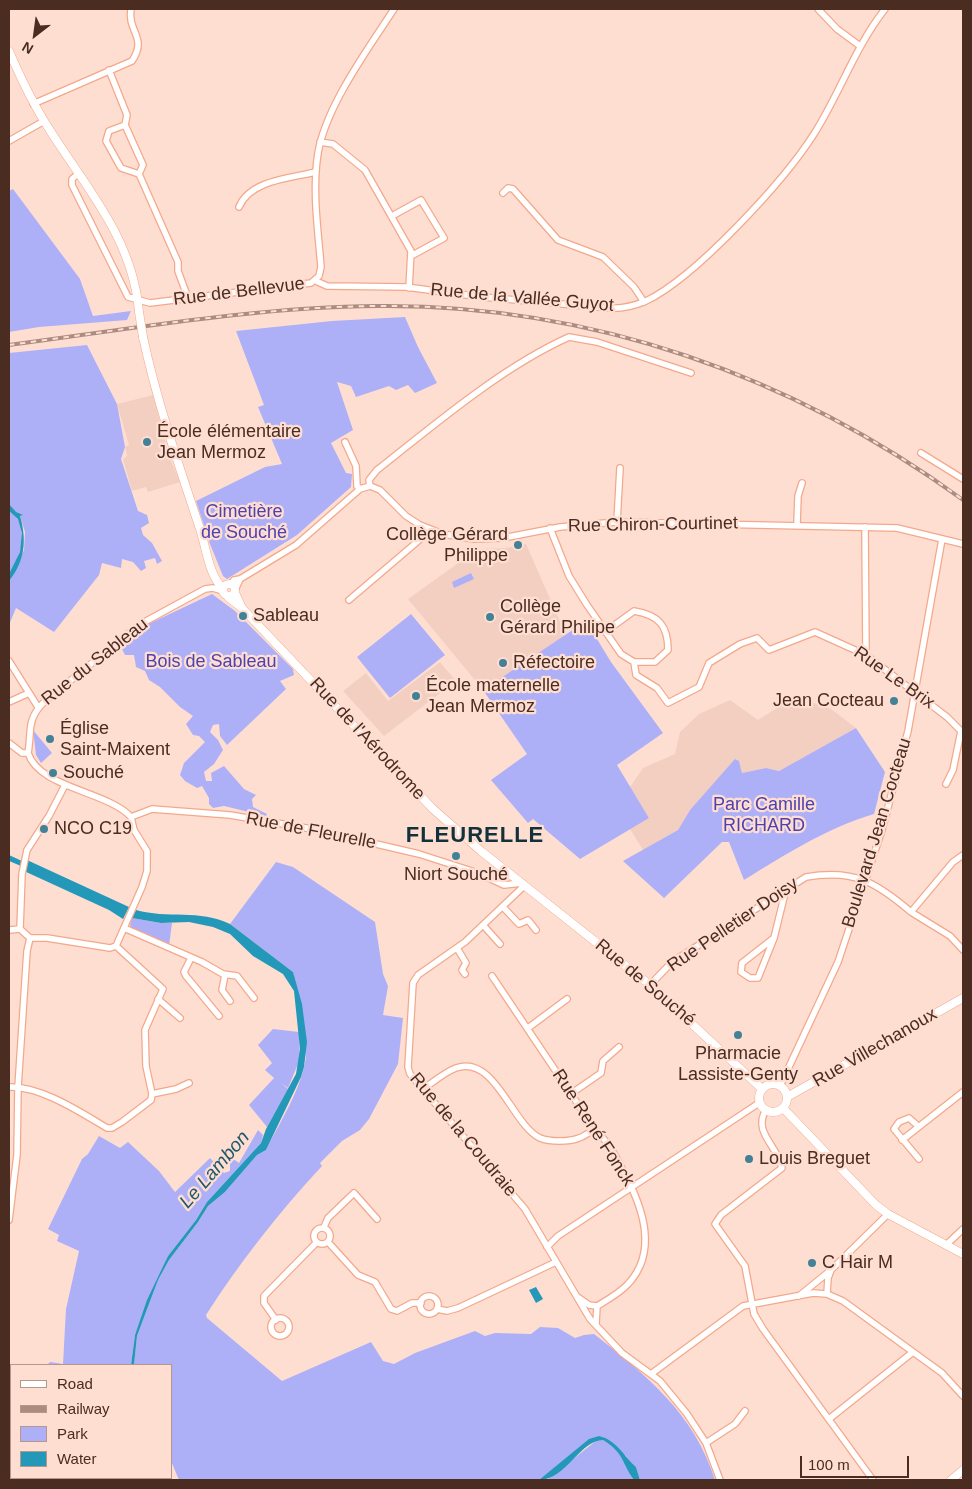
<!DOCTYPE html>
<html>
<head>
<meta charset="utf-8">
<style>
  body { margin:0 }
  #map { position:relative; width:972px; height:1489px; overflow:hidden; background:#ffded2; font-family:Arial,sans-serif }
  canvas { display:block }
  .frame { position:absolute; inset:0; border:10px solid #4a2c20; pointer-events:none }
  .legend { position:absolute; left:10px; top:1364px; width:162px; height:115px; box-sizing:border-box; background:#ffded2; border:1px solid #b7978b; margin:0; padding:6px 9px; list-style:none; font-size:15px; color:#4a2c20 }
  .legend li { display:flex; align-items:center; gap:10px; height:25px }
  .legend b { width:25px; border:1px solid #b7978b }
  .north { position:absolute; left:10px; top:10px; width:50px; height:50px; -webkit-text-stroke:4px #ffded2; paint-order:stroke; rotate:210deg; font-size:14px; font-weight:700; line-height:20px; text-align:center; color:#4a2c20 }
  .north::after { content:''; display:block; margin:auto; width:18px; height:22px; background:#4a2c20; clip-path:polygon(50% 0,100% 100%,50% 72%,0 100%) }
  .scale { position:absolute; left:800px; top:1456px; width:109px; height:22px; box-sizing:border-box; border:2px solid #4a2c20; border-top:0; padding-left:6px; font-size:15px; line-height:18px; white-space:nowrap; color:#4a2c20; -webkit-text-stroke:4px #ffded2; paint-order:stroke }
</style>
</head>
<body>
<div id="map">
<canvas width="972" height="1489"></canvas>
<div class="frame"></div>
<ul class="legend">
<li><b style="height:6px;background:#fff"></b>Road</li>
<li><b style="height:6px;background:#ac8c80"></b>Railway</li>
<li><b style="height:14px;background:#adb0f7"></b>Park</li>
<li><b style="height:14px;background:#2498b9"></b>Water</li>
</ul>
<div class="north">N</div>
<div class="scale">100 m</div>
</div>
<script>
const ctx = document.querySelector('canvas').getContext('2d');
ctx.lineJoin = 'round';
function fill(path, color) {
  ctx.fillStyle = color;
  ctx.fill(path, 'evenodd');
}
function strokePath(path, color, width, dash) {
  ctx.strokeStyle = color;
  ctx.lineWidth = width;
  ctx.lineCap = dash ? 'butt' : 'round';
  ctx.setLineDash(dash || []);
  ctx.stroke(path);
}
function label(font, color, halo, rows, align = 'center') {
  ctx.font = font + ' Arial,sans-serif';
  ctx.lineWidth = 4.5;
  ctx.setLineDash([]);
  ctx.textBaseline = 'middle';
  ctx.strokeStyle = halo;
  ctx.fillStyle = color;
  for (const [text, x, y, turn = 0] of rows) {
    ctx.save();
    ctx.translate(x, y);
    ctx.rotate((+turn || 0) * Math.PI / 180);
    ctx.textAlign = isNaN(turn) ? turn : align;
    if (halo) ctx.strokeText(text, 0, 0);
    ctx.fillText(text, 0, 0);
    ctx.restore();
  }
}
const built = new Path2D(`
  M153 395 169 456 180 482 148 492 146 487 132 491 123 459 127 456 125 447 129 445 117 404Z
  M526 544 566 635 483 690 408 599 478 549 506 548Z
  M440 662 456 681 384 736 343 691 366 673 388 701Z
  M730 700 758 720 780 706 811 702 831 709 856 728 779 771 766 768 742 773 739 761 690 810 678 830 643 850 630 829 649 818 630 787 643 768 675 754 680 732 699 714Z`);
const green = new Path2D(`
  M13 189 80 279 93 316 131 311 127 320 39 327 9 332V191Z
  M405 317 418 347 437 383 415 393 408 385 396 390 389 386 356 397 351 386 337 382 353 430 331 443 346 473 352 474 351 487 297 535 227 579 223 576 210 544 196 501 265 467 282 464 258 407 264 405 236 331 332 321Z
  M87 345 117 404 125 447 121 459 138 511 147 515 149 523 141 528 143 535 152 543 162 561 157 564 155 558 144 561 146 568 141 571 133 562 122 559 121 568 102 563 99 575 54 632 16 608 9 625V581L24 550 25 532 20 516 22 515 16 513 9 504V353Z
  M9 511C11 513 16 516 18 519 27 534 20 562 9 574Z
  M471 573 474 579 454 588 452 582Z
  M212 594 235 611 293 669 294 675 280 681 286 689 227 745 220 736 219 724 213 725 210 732 218 740 223 750 214 764 204 772 206 781H212L211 773 224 766 244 789 256 795 252 799 253 807 267 814 266 816 224 806 213 808 209 804V798L202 786 197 788 185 781 180 775 184 763 205 742 199 736 193 735 186 724 193 716 180 707 160 687 149 680 145 671 136 667 134 655H125L120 645 140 628Z
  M411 614 445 655 390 698 357 657Z
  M586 621 611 662 663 733 617 765 649 818 580 859 533 819 528 823 491 780 527 754 483 690Z
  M856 728 885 772 874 814C827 828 786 854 744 880L729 842H722L664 898 623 861 678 830 690 810 735 759 739 761 742 773 766 768 779 771Z
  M33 730 52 753 41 763 36 755Z
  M276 862 293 867 375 922 383 974 388 986 383 1015 403 1018 398 1064 369 1119 360 1130 342 1141 320 1163 322 1166C279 1212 240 1262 206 1315L207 1318 282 1381 371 1342 383 1361 394 1364 415 1353 475 1331 485 1336 495 1333 531 1334 540 1327 558 1328 575 1338 584 1335 594 1334C647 1376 694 1413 715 1480H640L636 1467 631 1464 626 1456 599 1436 539 1480H179L171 1461V1365H134L137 1336 158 1280 169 1260 198 1222 208 1206 225 1192 257 1155 266 1150C281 1120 301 1090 306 1057L293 972 230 924Z
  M132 918 161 923H172L169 946 132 929 130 925Z
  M273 1029 299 1032 300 1059 288 1088 281 1083 288 1089 267 1127 249 1105 274 1078 265 1070 272 1063 258 1045Z
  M258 1130 263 1135 261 1143 207 1202 196 1220 168 1256 135 1335 131 1365H47L50 1362 63 1364 66 1309 79 1251 57 1241 59 1235 48 1229 82 1159 88 1154 99 1136 120 1148 128 1142 159 1171 175 1192 210 1158 224 1173 230 1171V1161L232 1158 239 1163Z
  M597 1440H603C611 1445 621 1453 626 1462 629 1469 630 1474 634 1480H547Z
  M84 1478H150L149 1480H85Z`);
const water = new Path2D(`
  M9 504 16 512 23 515 20 516C27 540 25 561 9 581V574L20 552 22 533 18 519 9 511Z
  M9 855 22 861 27 860 129 907 123 919 109 910 24 871 21 866 9 861Z
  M136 910C167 919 200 909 230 924L293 972 302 1004 307 1042 304 1067 301 1077 266 1150 257 1155 225 1192 208 1206 198 1222 169 1260 158 1280 137 1336 134 1365H131L135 1335 147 1300 168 1256 196 1220 207 1202 261 1143 266 1129 296 1074 300 1049 294 991 283 974 253 956 230 934 213 927 189 922 161 923 132 918Z
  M536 1287 543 1299 536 1303 529 1290Z
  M599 1436C617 1440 624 1457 636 1467L640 1480H634C621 1462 625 1454 603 1440 580 1440 566 1480 539 1480L589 1439Z`);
const minor = new Path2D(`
  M818 9 837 29 860 46
  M109 70 127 115 125 125 143 165 139 174 178 262V271L188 298
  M33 104 132 61C148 37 127 32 131 9
  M125 125 109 131 106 141 121 168 139 174
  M9 141 44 121
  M320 142 333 144 365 170 411 251 409 288
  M79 173 72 179V185L128 297 150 303 311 283 319 276 321 267C318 230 312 190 318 153 326 106 368 49 394 9
  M503 193 508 188 513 189 558 240 603 257 634 287 644 302
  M239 207C250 180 291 178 316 172
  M392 216 421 200 444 238 411 256
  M316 281 327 286 406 287 482 297 609 308C622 309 634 306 646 301 696 277 784 181 814 134 840 93 855 47 885 9
  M345 442 356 466 357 486 360 489
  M921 453 963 479
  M370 486 369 480 377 470C434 425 502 367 569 337L597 342 691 373
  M617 522 620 468
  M797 524 798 496 802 483
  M865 527 866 655
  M550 528 569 576 587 605 621 654 634 662
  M240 579 296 545 360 489 370 486 380 490 406 516 420 525 443 534 474 539 503 538 560 527 617 522 897 528 963 544
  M231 584 234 580 240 579 235 590
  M349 600 431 530
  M605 632 634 611C659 615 668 626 668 650L655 662H634
  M9 661 38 707
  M634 662 636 675 657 688 668 703 699 687 709 663 740 644 757 638 769 650 815 632 866 655 947 717 963 733
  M9 702 29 693
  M9 743 22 753H28
  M28 753C32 731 26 720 44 702L139 625 205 589 213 588 223 591
  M28 753C39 788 107 791 131 817
  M946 784 953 770 961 731
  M131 817 152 809 230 815 312 829 419 854 478 873 504 885 522 883
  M491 877 507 872
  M524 886 465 942 418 975 413 983 408 1067 410 1074 525 1209 590 1319 622 1353 660 1381 687 1414 706 1443 720 1480
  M503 907 519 924 528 920 536 930
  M911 912 950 936 963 950
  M483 925 500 944
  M124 928 202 962 223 974 237 976 254 998
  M20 929 22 874 27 850 49 816 65 785
  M9 930 20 929 30 938
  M30 938H47L110 948 116 946 142 887 147 871V851L134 830 131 817
  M774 938 742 963 741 972 750 978H758L774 938 786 889
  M457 948 466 963 462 970 465 974
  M191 958 184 972 186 976 219 1016
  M225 975 222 990 230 1001
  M492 976 596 1131C609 1142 618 1161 626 1176 643 1209 658 1252 628 1284 620 1293 607 1300 597 1306
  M650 985 672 962 806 877C854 869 876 882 911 912L953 862 963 855
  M158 999 180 1018
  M528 1028 567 999
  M780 1086 838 962 882 830 908 731 942 539
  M9 1087C41 1086 80 1112 107 1128H112L122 1122 151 1100 152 1094 146 1066 145 1030 163 989 116 946
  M423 1089C433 1082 445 1072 456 1068 495 1054 512 1125 540 1138 550 1142 569 1142 579 1138 586 1136 588 1131 596 1131
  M572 1093 601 1073 603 1061 619 1047
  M152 1094 176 1089 189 1083
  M766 1110C752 1132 778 1146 782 1168L721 1215 715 1224 745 1266 754 1314 763 1329 873 1480
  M918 1126 909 1118 899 1122 894 1129 919 1159
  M902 1140 963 1092
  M9 1220 17 1155 18 1087 27 951 30 938
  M324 1227 328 1218 354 1193 377 1219
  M314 1236a8 8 0 1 1 16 0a8 8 0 1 1-16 0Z
  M328 1242 358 1275 375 1282 391 1309 397 1311 412 1303H421
  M946 1245 963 1229
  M547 1247 558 1236 759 1103
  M827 1294 843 1301 942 1373 963 1396
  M799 1296 831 1270 888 1214
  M420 1305a9 9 0 1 1 18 0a9 9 0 1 1-18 0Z
  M579 1298 589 1305 597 1306
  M437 1309 447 1311 458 1308 556 1262
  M271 1327a9 9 0 1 1 18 0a9 9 0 1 1-18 0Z
  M276 1320 264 1303V1296L317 1242
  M596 1324 597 1306
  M651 1374 743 1306 813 1293 827 1294 828 1278 831 1270
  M829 1419 913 1352
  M706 1443 735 1424 745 1411
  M57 1480 66 1478`);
const tertiary = new Path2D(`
  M9 51C21 79 34 106 51 132 88 190 133 240 139 312
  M143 337C157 402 179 466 200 529 207 550 208 573 223 589
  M223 590a6 6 0 1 1 12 0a6 6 0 1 1-12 0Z
  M228 597 242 608 235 593
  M242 608 433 809 481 851 650 985 762 1089
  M759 1098a14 14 0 1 1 28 0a14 14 0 1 1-28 0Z
  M787 1097 963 998
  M783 1108 876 1205 888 1214 963 1254
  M951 1480 963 1470`);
const rail = new Path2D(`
  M9 345C131 329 254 307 378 306 590 304 793 376 963 500`);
const tertiaryBridge = new Path2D(`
  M139 312 143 337`);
const markers = [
  [147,442,5,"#428196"],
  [518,545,5,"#428196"],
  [243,616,5,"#428196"],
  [490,617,5,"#428196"],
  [503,663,5,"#428196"],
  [416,696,5,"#428196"],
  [894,701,5,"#428196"],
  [50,739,5,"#428196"],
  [53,773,5,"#428196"],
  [44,829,5,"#428196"],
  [456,856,5,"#428196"],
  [738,1035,5,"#428196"],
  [749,1159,5,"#428196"],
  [812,1263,5,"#428196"]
];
const streetNames = [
  ["Rue de Bellevue",239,292,-7],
  ["Rue de la Vallée Guyot",522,298,5],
  ["Rue Chiron-Courtinet",653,525,-1],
  ["Rue du Sableau",95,662,-38],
  ["Rue Le Brix",894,678,35],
  ["Rue de l'Aérodrome",367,739,47],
  ["Rue de Fleurelle",311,831,11],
  ["Boulevard Jean Cocteau",877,833,-73],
  ["Rue Pelletier Doisy",733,925,-34],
  ["Rue de Souché",645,983,40],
  ["Rue Villechanoux",875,1048,-30],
  ["Rue René Fonck",593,1128,57],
  ["Rue de la Coudraie",463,1135,50]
];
const poiNames = [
  ["École élémentaire",157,432],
  ["Jean Mermoz",157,453],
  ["Collège Gérard",508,535,"right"],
  ["Philippe",508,556,"right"],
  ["Collège",500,607],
  ["Gérard Philipe",500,628],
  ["Sableau",253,616],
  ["Réfectoire",513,663],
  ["École maternelle",426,686],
  ["Jean Mermoz",426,707],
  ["Jean Cocteau",884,701,"right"],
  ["Église",60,729],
  ["Saint-Maixent",60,750],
  ["Souché",63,773],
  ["NCO C19",54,829],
  ["Niort Souché",456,875,"center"],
  ["Pharmacie",738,1054,"center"],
  ["Lassiste-Genty",738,1075,"center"],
  ["Louis Breguet",759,1159],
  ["C Hair M",822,1263]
];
const parkNames = [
  ["Cimetière",244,512],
  ["de Souché",244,533],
  ["Bois de Sableau",211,662],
  ["Parc Camille",764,805],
  ["RICHARD",764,826]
];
const waterNames = [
  ["Le Lambon",215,1170,-49]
];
const districtNames = [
  ["FLEURELLE",475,836]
];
fill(built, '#f3cfc2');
fill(green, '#adb0f7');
fill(water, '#2498b9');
strokePath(minor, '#f4a88a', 8);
strokePath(tertiary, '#f4a88a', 9);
strokePath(minor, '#fff', 5.5);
strokePath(tertiary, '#fff', 8);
strokePath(rail, '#ac8c80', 4);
strokePath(rail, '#ffded2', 2, [5.5]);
strokePath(tertiaryBridge, '#f4a88a', 9, []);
strokePath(tertiaryBridge, '#fff', 8);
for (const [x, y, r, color] of markers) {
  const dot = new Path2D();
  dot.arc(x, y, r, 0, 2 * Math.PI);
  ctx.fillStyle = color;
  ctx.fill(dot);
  strokePath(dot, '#ffded2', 2);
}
label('18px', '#4a2c20', '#ffded2', streetNames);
label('18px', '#4a2c20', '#ffded2', poiNames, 'left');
label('18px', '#4d42ae', '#ffded2', parkNames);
label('italic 19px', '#1f596b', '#ffded2', waterNames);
ctx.letterSpacing = '1px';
label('bold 22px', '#13313b', '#ffded2', districtNames);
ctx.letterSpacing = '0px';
</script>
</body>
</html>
